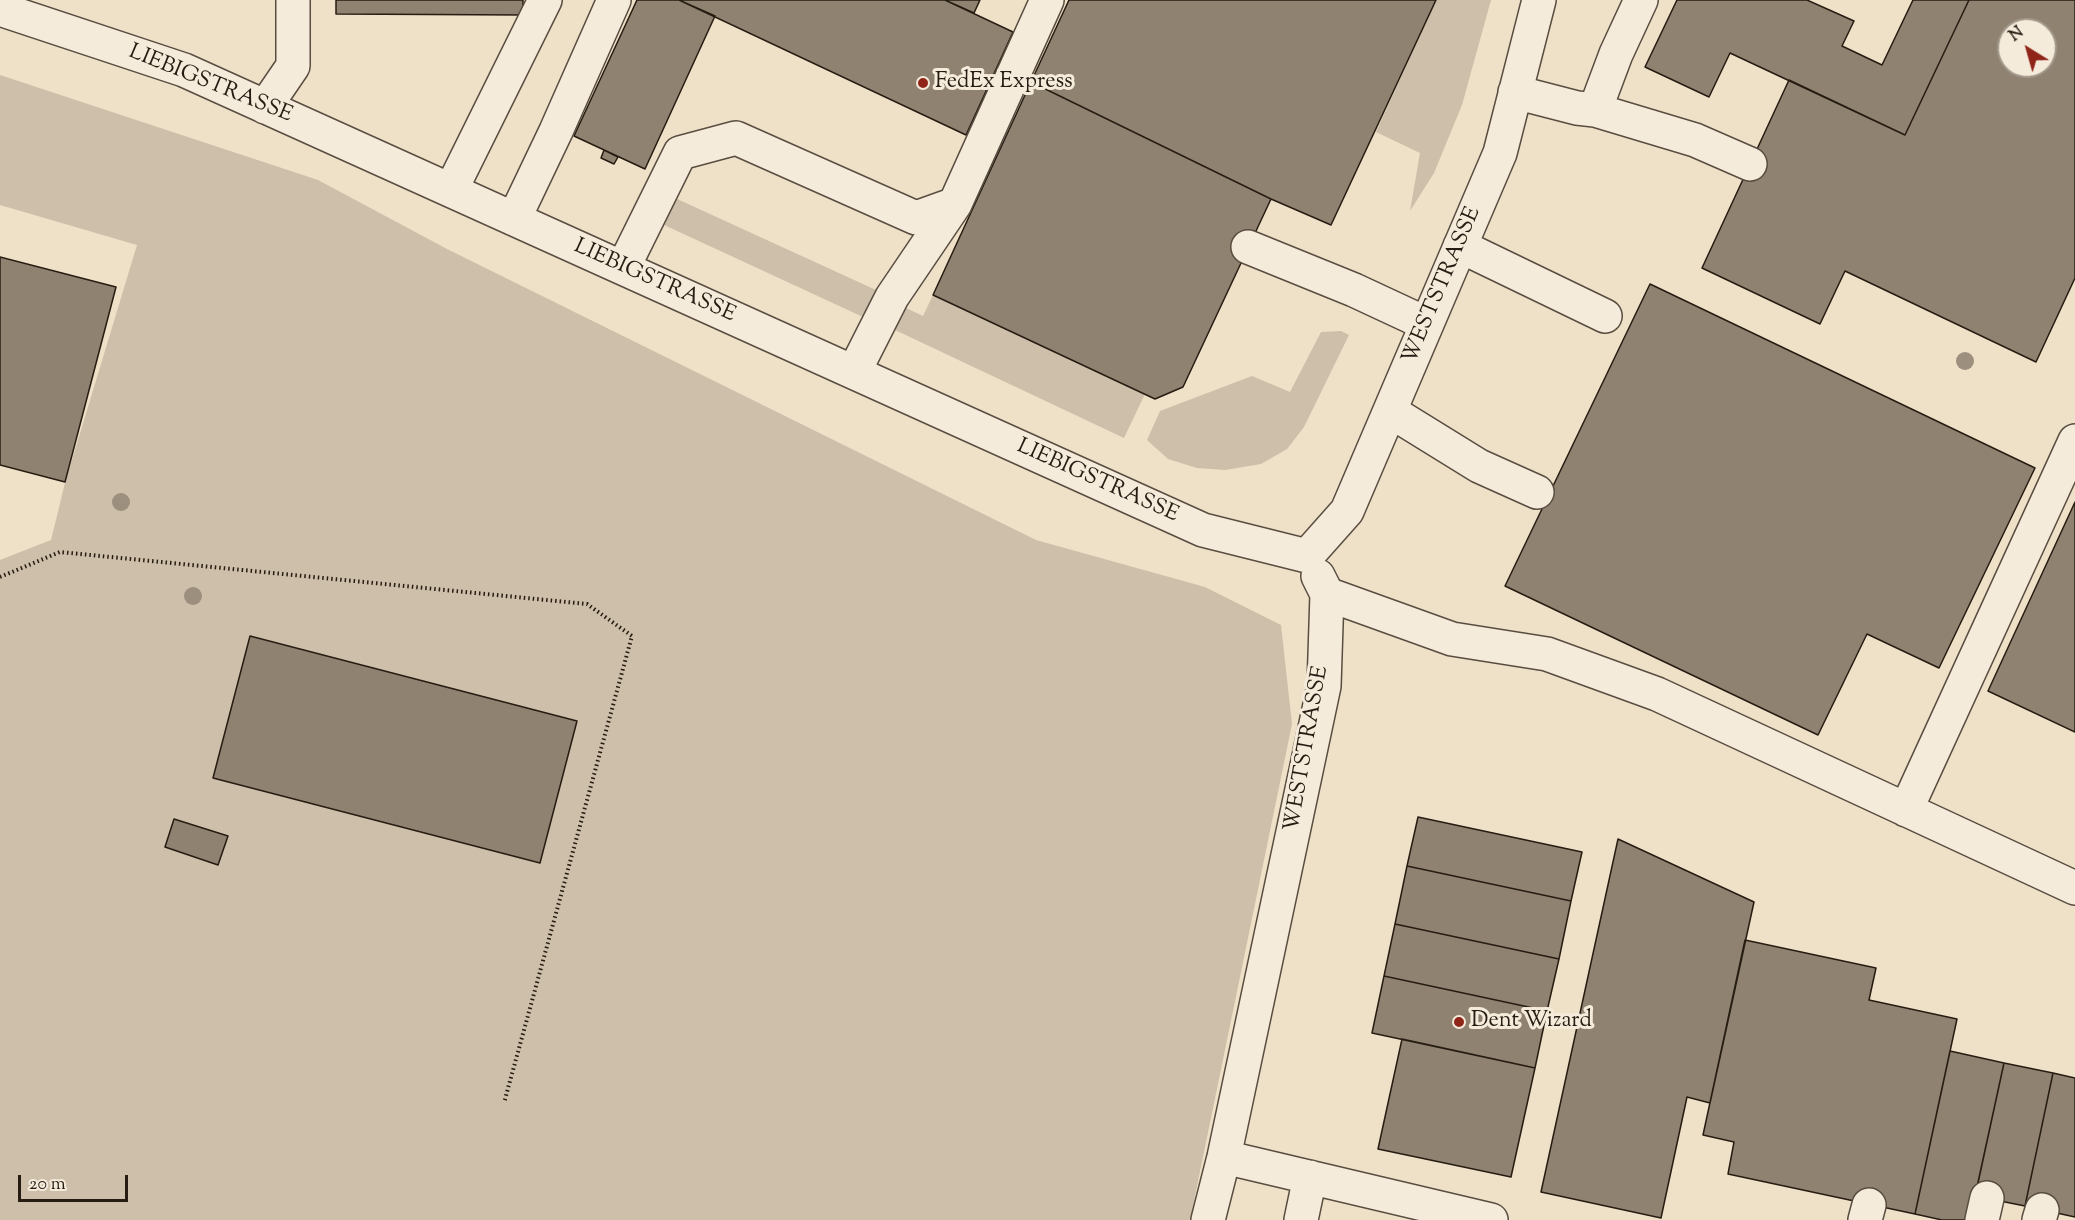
<!DOCTYPE html>
<html>
<head>
<meta charset="utf-8">
<style>
  body { margin:0 }
  #map { position:relative; width:2075px; height:1220px; overflow:hidden; background:#efe0c8; font-family:"Sorts Mill Goudy",serif }
  canvas { display:block }
  .north { position:absolute; left:1997px; top:18px; width:60px; height:60px; box-sizing:border-box; background:#f5ebdb; border:2px solid #a2988b; border-radius:50%; rotate:323deg; font-size:16px; font-weight:700; line-height:24px; text-align:center; color:#261c12 }
  .north::after { content:''; display:block; margin:auto; width:21px; height:27px; background:#8f2418; clip-path:polygon(50% 0,100% 100%,50% 72%,0 100%) }
  .scale { position:absolute; left:18px; top:1175px; width:110px; height:27px; box-sizing:border-box; border:3px solid #261c12; border-top:0; padding-left:8px; font-size:18px; line-height:21px; white-space:nowrap; color:#261c12; -webkit-text-stroke:4px #f5ebdb; paint-order:stroke }
</style>
</head>
<body>
<div id="map">
<canvas width="2075" height="1220"></canvas>
<div class="north">N</div>
<div class="scale">20 m</div>
</div>
<script>
const ctx = document.querySelector('canvas').getContext('2d');
ctx.lineJoin = 'round';
function fill(path, color) {
  ctx.fillStyle = color;
  ctx.fill(path, 'evenodd');
}
function strokePath(path, color, width, dash) {
  ctx.strokeStyle = color;
  ctx.lineWidth = width;
  ctx.lineCap = dash ? 'butt' : 'round';
  ctx.setLineDash(dash || []);
  ctx.stroke(path);
}
function label(font, color, halo, rows, align = 'center') {
  ctx.font = font + ' "Sorts Mill Goudy",serif';
  ctx.lineWidth = 6;
  ctx.setLineDash([]);
  ctx.textBaseline = 'middle';
  ctx.strokeStyle = halo;
  ctx.fillStyle = color;
  for (const [text, x, y, turn = 0] of rows) {
    ctx.save();
    ctx.translate(x, y);
    ctx.rotate((+turn || 0) * Math.PI / 180);
    ctx.textAlign = isNaN(turn) ? turn : align;
    if (halo) ctx.strokeText(text, 0, 0);
    ctx.fillText(text, 0, 0);
    ctx.restore();
  }
}
const green = new Path2D(`
  M1436 0H1491L1462 105 1434 173 1410 211 1420 153 1376 132Z
  M0 75 318 180 447 249 1036 540 1205 587 1281 625 1292 724 1190 1220H0V560L51 540 65 483 137 245 0 205Z
  M675 198 876 290 863 317 662 224Z
  M933 295 1145 394 1124 438 895 330 906 308 923 316Z
  M1341 331 1349 335 1304 427 1287 449 1261 464 1225 470 1197 468 1168 459 1147 440 1160 411 1252 376 1290 392 1321 332Z`);
const building = new Path2D(`
  M336 0H523V15L336 14Z
  M637 0H679L715 16 645 169 574 136Z
  M679 0H945L1013 32 966 135Z
  M945 0H980L974 13Z
  M1069 0H1436L1331 225 1271 199 1031 82Z
  M1677 0H1807L1854 21 1842 46 1882 65 1913 0H1969L1905 135 1730 53 1709 97 1645 67Z
  M1969 0H2075V278L2036 362 1845 271 1820 324 1702 268 1789 80 1905 135ZM2009 30H2045V66H2009Z
  M1031 82 1271 199 1183 387 1155 399 933 295Z
  M604 150 618 157 614 164 601 158Z
  M0 257 116 287 65 482 0 465Z
  M1650 284 2035 468 1939 668 1867 634 1818 735 1505 586Z
  M2075 502V732L1988 691Z
  M250 636 577 721 540 863 213 778Z
  M1418 817 1582 852 1571 901 1407 866Z
  M174 819 228 836 218 865 165 847Z
  M1618 839 1754 902 1710 1103 1687 1097 1661 1218 1541 1192Z
  M1407 866 1571 901 1559 959 1395 924Z
  M1395 924 1559 959 1547 1011 1384 976Z
  M1745 940 1876 968 1869 1000 1957 1019 1915 1214 1728 1174 1734 1142 1703 1135Z
  M1384 976 1547 1011 1535 1068 1372 1033Z
  M1402 1039 1535 1068 1511 1177 1378 1149Z
  M1950 1051 2004 1063 1970 1220H1942L1915 1214Z
  M2004 1063 2053 1073 2025 1206 1975 1196Z
  M2053 1073 2075 1078V1217L2025 1206Z`);
const path = new Path2D(`
  M0 577 60 552 587 604 632 636 504 1103`);
const minor = new Path2D(`
  M0 9 184 70 1203 530 1307 556
  M1515 92 1577 108 1595 110 1616 54 1641 0
  M265 107 293 66V0
  M1595 110 1695 140 1750 164
  M451 190 545 0
  M514 219 556 131 614 0
  M1460 246 1605 316
  M1248 247 1354 290 1427 324
  M623 268 680 153 736 138 916 218 955 204
  M854 372 892 297 955 204 1047 0
  M1390 411 1479 466 1537 492
  M1307 556 1347 511 1500 153 1539 0
  M1327 594 1452 639 1547 654 1657 694 2075 888
  M1906 810 2075 441
  M1224 1157 1491 1220
  M1208 1220 1224 1157 1324 686 1327 594 1318 576
  M1301 1220 1310 1177
  M1865 1220 1869 1205
  M1982 1220 1987 1198
  M2039 1220 2042 1210`);
const trees = [
  [1965,361],
  [121,502],
  [193,596]
];
const markers = [
  [923,83,6,"#8f2418"],
  [1459,1022,6,"#8f2418"]
];
const poiNames = [
  ["FedEx Express",935,83],
  ["Dent Wizard",1471,1022]
];
const streetNames = [
  ["LIEBIGSTRASSE",210,85,22],
  ["LIEBIGSTRASSE",654,282,24],
  ["WESTSTRASSE",1443,286,-67],
  ["LIEBIGSTRASSE",1097,482,24],
  ["WESTSTRASSE",1308,749,-80]
];
fill(green, '#cdbfa9');
fill(building, '#8f8271');
strokePath(building, '#261c12', 1.5);
strokePath(minor, '#584d40', 36);
strokePath(path, '#261c12', 4, [1.5, 3]);
strokePath(minor, '#f5ebdb', 33);
ctx.fillStyle = '#9c8f7d';
for (const [x, y] of trees) {
  ctx.beginPath();
  ctx.arc(x, y, 9, 0, 2 * Math.PI);
  ctx.fill();
}
for (const [x, y, r, color] of markers) {
  const dot = new Path2D();
  dot.arc(x, y, r, 0, 2 * Math.PI);
  ctx.fillStyle = color;
  ctx.fill(dot);
  strokePath(dot, '#f5ebdb', 2);
}
label('22px', '#261c12', '#f5ebdb', poiNames, 'left');
label('22px', '#261c12', '#f5ebdb', streetNames);
</script>
</body>
</html>
